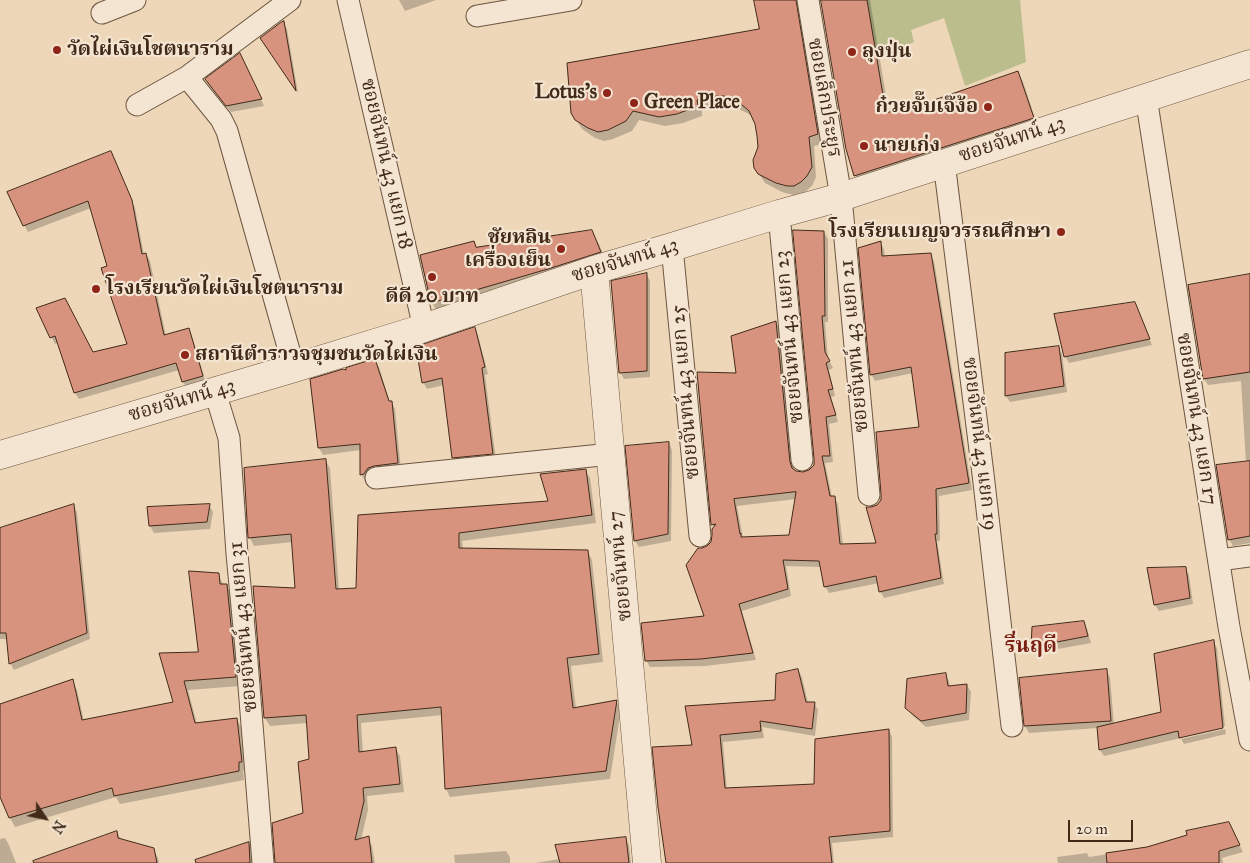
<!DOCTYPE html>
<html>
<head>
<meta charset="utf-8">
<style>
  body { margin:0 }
  #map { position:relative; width:1250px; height:863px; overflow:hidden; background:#edd7b8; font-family:"IM FELL Great Primer",serif }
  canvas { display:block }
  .north { position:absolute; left:20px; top:793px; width:50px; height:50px; -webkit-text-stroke:4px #f3e5d1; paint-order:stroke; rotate:124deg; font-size:14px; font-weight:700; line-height:20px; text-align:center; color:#422a19 }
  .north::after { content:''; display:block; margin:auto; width:18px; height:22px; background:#422a19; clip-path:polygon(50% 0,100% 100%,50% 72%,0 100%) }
  .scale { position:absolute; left:1068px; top:820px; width:65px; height:22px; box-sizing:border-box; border:2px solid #422a19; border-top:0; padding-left:6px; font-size:15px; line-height:18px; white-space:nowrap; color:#422a19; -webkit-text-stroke:4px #f3e5d1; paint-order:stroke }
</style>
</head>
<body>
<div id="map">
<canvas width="1250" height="863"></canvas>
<div class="north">N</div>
<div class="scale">20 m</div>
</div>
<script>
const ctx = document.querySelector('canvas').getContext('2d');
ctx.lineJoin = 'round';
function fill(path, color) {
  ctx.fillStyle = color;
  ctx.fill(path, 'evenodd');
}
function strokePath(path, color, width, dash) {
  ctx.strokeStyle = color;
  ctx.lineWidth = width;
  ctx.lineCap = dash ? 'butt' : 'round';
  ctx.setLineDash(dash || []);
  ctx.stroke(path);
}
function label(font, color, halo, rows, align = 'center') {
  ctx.font = font + ' "IM FELL Great Primer","Noto Serif Thai",serif';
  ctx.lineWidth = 4.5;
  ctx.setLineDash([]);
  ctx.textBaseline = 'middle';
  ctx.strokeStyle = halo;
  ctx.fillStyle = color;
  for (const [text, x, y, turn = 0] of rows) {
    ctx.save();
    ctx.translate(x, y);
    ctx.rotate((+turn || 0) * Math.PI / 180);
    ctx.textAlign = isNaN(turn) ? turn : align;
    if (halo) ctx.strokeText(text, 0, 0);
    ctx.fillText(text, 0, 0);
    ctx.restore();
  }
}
const green = new Path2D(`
  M867 0H1020L1026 62 965 86 944 18 911 30 914 42 877 59Z`);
const shadow = new Path2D(`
  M399 0H436L405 11Z
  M756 0H805L822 144 814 146 816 177 812 186 806 191 799 195H793L782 192 765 183 755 168 759 148V136L754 118 749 114 730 105H723L702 109V116L683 123 665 126 639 120 632 131 613 139 604 141 595 138 582 129 572 113 761 30Z
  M822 0H870L889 114 910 109 1018 72 1023 82 1038 127 860 184 855 175Z
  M283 23 287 29 298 93 265 45Z
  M243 61 264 106 231 112 210 86 207 80Z
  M114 159 135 208 144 255 146 254 150 261 166 336 189 330 192 336 206 383 187 388 183 382 179 370 79 399 75 393 59 343 55 344 37 308 93 353 129 344 91 208 28 232 24 225Z
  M592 232 599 244 607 264 440 316 432 303 421 256 473 242 477 248Z
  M824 232 828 239V322H825L828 359 833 368 829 370 835 396 831 397 838 422 829 424 833 462 825 463 832 497H834L838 504 843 545 877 544V506L882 500 920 428 913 373 875 381 871 374 880 242 884 249 885 257 930 254 934 261 972 490 939 496 940 541H937L944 584 884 598 880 591 879 583 829 593 825 586 821 567 786 566 791 596 742 611 756 660 705 666 650 667 646 660 706 617 708 547 712 542 715 528 713 525 738 375 776 322 780 329 793 469 797 473 804 474 810 471 815 465ZM796 499 790 536 743 538 737 506Z
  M647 275 650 281V377L624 379 620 372Z
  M1250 276V543L1233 546 1229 539 1246 463 1241 381 1208 385 1204 379Z
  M1138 311 1152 345 1069 363 1065 356Z
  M474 329 478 335 488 374 485 375 496 460 457 464 453 457 444 385 427 389 423 382Z
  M1058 347 1062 354 1067 392 1010 402 1006 396Z
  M375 361 379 367 390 402H391L395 409 401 470 365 481 361 474V450L323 455 319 448 311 380 348 371Z
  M669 443 672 450 671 541 639 547 635 541Z
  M325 460 330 468 339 590H357L360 516 550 502 585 470 590 478 596 523 462 541 463 549 588 552 592 560 603 662 571 666 576 709 616 701 621 709 610 779 450 797 446 789 443 715 361 723 363 753 395 748 400 756 404 792 367 796 368 810 361 840 368 838 372 846 375 863H277L304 814 310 760 307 723 270 726 265 718 297 590 293 542 254 546 250 538 245 470Z
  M73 505 77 512 90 639 14 670 10 663 8 639H0V529Z
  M209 505 213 512 210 529 154 533 150 526 149 508Z
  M1185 568 1189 575 1193 604 1159 611 1155 605Z
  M218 574 224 586H227L232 595 240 686 188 690 197 724 236 719 242 728 246 770H243L244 780 120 804 116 797 15 827 10 818 0 794V705L72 681 77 690 84 721 174 703 161 654 199 653Z
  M1083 622 1087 629 1091 643 1036 653 1032 646Z
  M1213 641 1217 648 1225 726 1181 736V738L1104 756 1100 750 1098 728 1029 733 1025 726 1106 671 1110 677 1114 725 1162 713Z
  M798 670 802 677 808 703H814L818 710 815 736 762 727 764 738 723 742 727 790 815 786 889 730 892 737 893 837 832 843 834 863H667L693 746 776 701Z
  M945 674 949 681 950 687 967 685 971 692 969 720 926 727 911 714 907 707Z
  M1225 729 1226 734 1184 744 1181 739Z
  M1232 830 1243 852 1222 858 1223 863H1058L1057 857 1087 853 1089 857 1147 848Z
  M117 832 121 840 153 849 158 858 159 863H30Z
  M5 838 9 845 16 863H0V839Z
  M625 838 629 845 631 863H535L560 859Z
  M248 843 253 851 254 863H220Z
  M506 851 510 857V863H455L454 855Z`);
const building = new Path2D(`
  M754 0H796L818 134 809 137 812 167 807 176 801 182 794 186H787L776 183 758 174 754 168 753 160 758 147 757 136 755 124 749 111 742 105 724 96H717L697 100 698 106 677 114 659 117 633 111 626 121 608 130 598 132 588 128 575 120 571 113 567 63 759 29Z
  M821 0H867L886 113 910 106 911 108 1018 71 1034 118 854 176 846 149Z
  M284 21 296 91 260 38 280 23Z
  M240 53 262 99 226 106 205 79Z
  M111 151 132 200 142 254 146 253 164 335 189 328 203 376 182 382 176 363 74 393 55 336 50 338 36 308 65 298 93 352 127 344 101 268 107 266 88 201 23 226 7 192Z
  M592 230 601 252 548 269 431 303 420 255 474 241 476 247Z
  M793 230 824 231 825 316H822L825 352 830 361 826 363 833 389 828 390 836 415 826 417 830 456H822L830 496H835L840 544 876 543 866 507H871L877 505 881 500V494L876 432 919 427 911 367 870 375 858 248 881 241 882 256 931 253 969 483 936 489 937 534H935L941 578 879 592 876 576 824 587 819 561 783 560 788 589 739 604 753 653 701 659 645 661 641 623 704 616 686 565 698 548H702L707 546 711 542 712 535V529L716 524 711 525 697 372 736 373 731 336 776 321 790 462 792 468 796 471 803 472 809 470 814 465V459ZM796 492 789 535 741 537V533L740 534 734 499Z
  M647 273V371L619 373 611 281Z
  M1250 274V372L1203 379 1188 285Z
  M1135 302 1150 339 1064 357 1054 314Z
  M475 327 485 367 482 368 493 454 452 458 442 378 422 383 416 347Z
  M1059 346 1064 386 1005 396V353Z
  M375 359 389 401H392L398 463 374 466 368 468 364 474 360 475V444L318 448 310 379 343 369 346 370V368Z
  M669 442 668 534 634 541 625 446Z
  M326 459 336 589 356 588 358 515 548 501 540 474 586 469 592 515 459 533V548L588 550 599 654 567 658 573 708 617 700 606 771 445 789 441 707 357 715 359 752 396 747 400 784 363 788 364 801 355 840 369 836 372 863H275L272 823 303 813 298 762 309 759 306 715 264 718 253 586 295 588 291 534 248 538 244 468Z
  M1250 461V536L1228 540 1216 465Z
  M74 504 87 633 9 664 6 633H0V528Z
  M210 504 207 522 149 526 147 507Z
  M1186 567 1190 598 1154 605 1147 568Z
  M189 571 219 573 220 584H227L236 677 184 681 195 723 237 718 242 762H239V771L114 796 112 788 9 818 0 797V704L73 679 82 720 173 702 159 653 198 652Z
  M1084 621 1088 636 1031 647 1032 627Z
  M1214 640 1223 728 1179 738 1178 731 1099 750 1097 727 1161 712 1154 654Z
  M798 669 806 702H815L812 729 760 721 761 731 720 735 725 788 814 784 815 739 889 729 890 831 829 837 832 863H666L658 807 652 747 692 745 685 706 775 700 776 674Z
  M1107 669 1111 721 1024 726 1019 678Z
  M946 673 948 686 967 684 966 713 921 721 905 708 907 679Z
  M1229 822 1240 845 1219 851V863H1107L1106 853 1147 847 1187 835 1186 831Z
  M117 831 118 838 154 848 157 863H34L33 861Z
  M626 837 629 863H560L555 845Z
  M249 842 250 863H196L195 860Z`);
const minor = new Path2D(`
  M348 0 424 328
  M808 0 841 197 869 495
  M102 13 135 0
  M477 16 571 0
  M187 77 221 119 227 131 294 368
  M1146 97 1229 627 1250 740
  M137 105 187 77 290 0
  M944 162 983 474 1012 726
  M779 214 802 460
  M672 247 700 536
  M215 392 229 438 237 554 246 649 263 863
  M376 478 611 454
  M1219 560 1250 556`);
const tertiary = new Path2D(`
  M594 270 647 863
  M0 455 294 368 424 328 594 270 672 247 779 214 841 197 1250 64`);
const markers = [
  [57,50,5,"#8f2418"],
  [852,52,5,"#8f2418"],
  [607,93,5,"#8f2418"],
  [634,103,5,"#8f2418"],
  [988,107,5,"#8f2418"],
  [864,146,5,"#8f2418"],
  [1061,232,5,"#8f2418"],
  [561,249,5,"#8f2418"],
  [432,277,5,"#8f2418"],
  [96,289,5,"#8f2418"],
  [185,355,5,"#8f2418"]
];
const poiNames = [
  ["วัดไผ่เงินโชตนาราม",67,50],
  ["ลุงปุ่น",862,52],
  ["Lotus's",597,93,"right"],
  ["Green Place",644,103],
  ["ก๋วยจั๊บเจ๊ง้อ",978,107,"right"],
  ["นายเก่ง",874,146],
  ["โรงเรียนเบญจวรรณศึกษา",1051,232,"right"],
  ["ชัยหลิน",551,238,"right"],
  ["เครื่องเย็น",551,261,"right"],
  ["โรงเรียนวัดไผ่เงินโชตนาราม",106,289],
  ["ดีดี 20 บาท",432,297,"center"],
  ["สถานีตำราวจชุมชนวัดไผ่เงิน",195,355]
];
const streetNames = [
  ["ซอยเล็กประยูร",824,98,80],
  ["ซอยจันทน์ 43",1012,140,-18],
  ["ซอยจันทน์ 43 แยก 18",386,164,77],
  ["ซอยจันทน์ 43",625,261,-17],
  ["ซอยจันทน์ 43 แยก 23",790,337,-95],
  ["ซอยจันทน์ 43 แยก 21",855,346,-95],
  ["ซอยจันทน์ 43 แยก 25",686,392,-95],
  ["ซอยจันทน์ 43",182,401,-16],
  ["ซอยจันทน์ 43 แยก 17",1196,419,81],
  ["ซอยจันทน์ 43 แยก 19",979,444,83],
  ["ซอยจันทน์ 27",621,566,-95],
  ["ซอยจันทน์ 43 แยก 31",244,627,-95]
];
const neighbourhoodNames = [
  ["ริ่นฤดี",1031,647]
];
fill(green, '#bcbd8d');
fill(shadow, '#0003');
fill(building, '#d8937f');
strokePath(building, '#422a19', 1);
strokePath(minor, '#6d5541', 23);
strokePath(tertiary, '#6d5541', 29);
strokePath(minor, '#f3e5d1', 21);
strokePath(tertiary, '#f3e5d1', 28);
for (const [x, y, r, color] of markers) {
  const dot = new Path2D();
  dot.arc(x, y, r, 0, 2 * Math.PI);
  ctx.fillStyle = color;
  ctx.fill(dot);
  strokePath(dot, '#f3e5d1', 2);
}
label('bold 20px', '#422a19', '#f3e5d1', poiNames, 'left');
label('20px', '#422a19', '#f3e5d1', streetNames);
label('bold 21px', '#7a1f14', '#f3e5d1', neighbourhoodNames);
</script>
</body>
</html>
